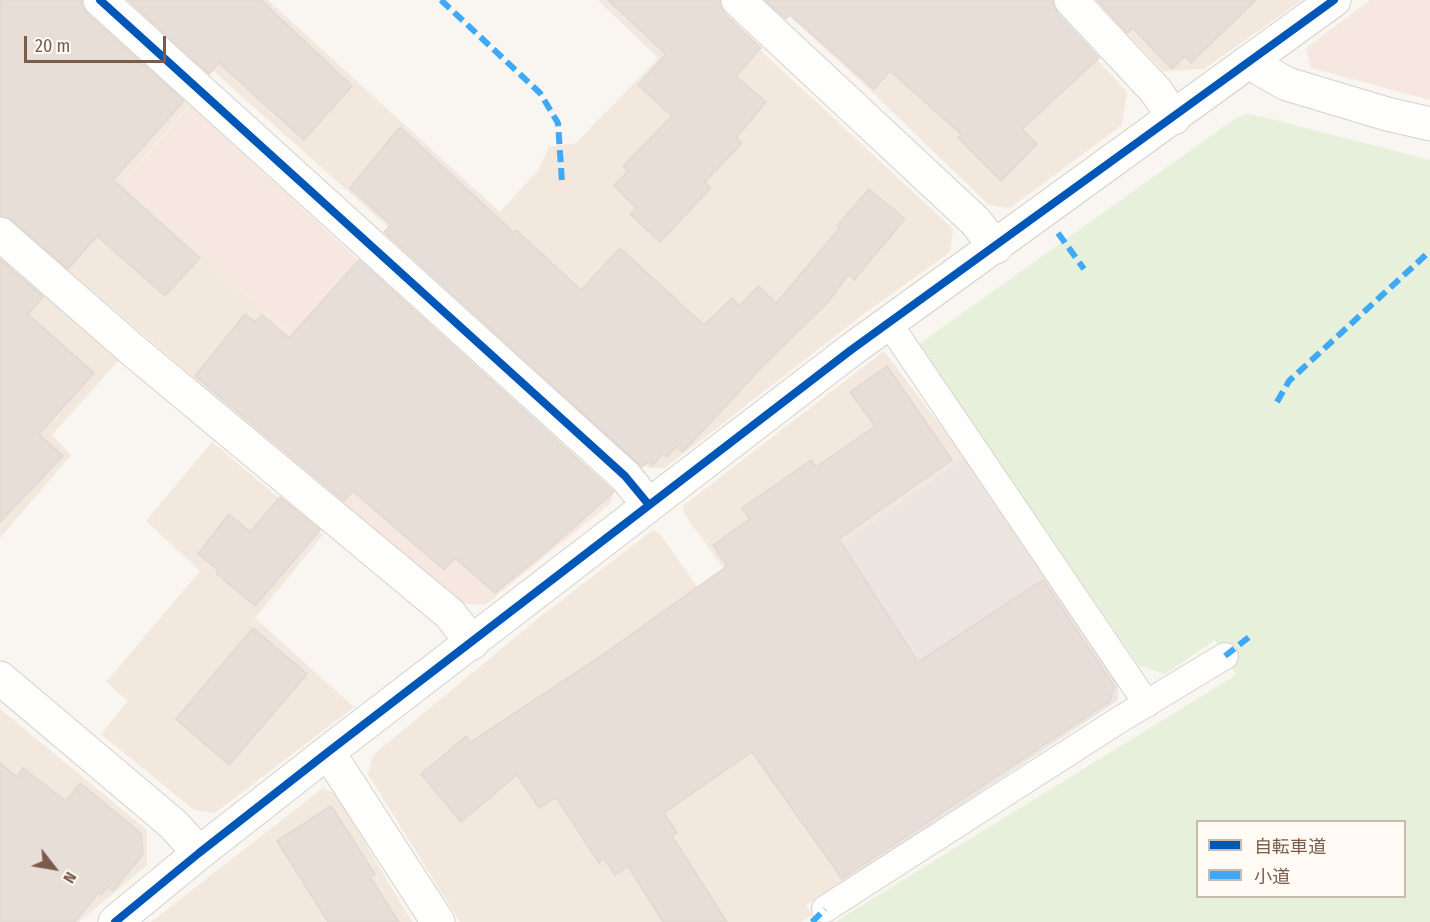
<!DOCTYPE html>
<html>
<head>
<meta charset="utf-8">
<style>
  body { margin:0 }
  #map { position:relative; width:1430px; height:922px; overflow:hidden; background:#f9f5f0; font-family:"Fira Sans Condensed","Noto Sans JP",sans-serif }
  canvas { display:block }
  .legend { position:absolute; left:1196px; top:820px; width:210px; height:78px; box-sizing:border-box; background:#fffaf3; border:2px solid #cabbb1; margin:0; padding:8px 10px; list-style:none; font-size:18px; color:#7a5c4d }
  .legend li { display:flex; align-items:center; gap:12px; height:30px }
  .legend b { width:30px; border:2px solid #cabbb1 }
  .north { position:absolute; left:24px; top:838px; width:60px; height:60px; -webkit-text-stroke:4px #fffaf3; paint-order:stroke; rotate:121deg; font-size:16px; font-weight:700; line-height:24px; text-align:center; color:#7a5c4d }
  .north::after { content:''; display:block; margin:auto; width:21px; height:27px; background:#7a5c4d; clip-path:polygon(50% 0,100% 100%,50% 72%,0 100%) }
  .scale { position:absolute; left:24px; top:36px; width:142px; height:27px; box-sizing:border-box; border:3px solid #7a5c4d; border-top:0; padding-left:8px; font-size:18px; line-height:21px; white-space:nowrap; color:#7a5c4d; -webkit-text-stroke:4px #fffaf3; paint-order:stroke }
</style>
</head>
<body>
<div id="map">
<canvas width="1430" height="922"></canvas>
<ul class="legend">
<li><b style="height:8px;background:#0057b8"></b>自転車道</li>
<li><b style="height:8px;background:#3fa9f5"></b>小道</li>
</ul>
<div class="north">N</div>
<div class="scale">20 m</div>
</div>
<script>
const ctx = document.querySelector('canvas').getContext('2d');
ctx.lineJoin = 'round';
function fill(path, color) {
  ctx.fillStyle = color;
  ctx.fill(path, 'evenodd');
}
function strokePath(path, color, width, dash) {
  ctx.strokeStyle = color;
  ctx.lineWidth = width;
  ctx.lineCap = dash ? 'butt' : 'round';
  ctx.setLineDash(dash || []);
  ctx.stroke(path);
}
const residential = new Path2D(`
  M75 0 189 105 122 183 318 359 256 431 0 212Z
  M134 0H268L500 212 539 169 549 147 576 143 658 58 598 0H706L953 229 950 252 865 313 665 468H649L444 277Z
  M772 0H1042L1127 92 1122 125 1010 208 989 205 873 93Z
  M1096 0H1302L1204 69 1163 71Z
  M0 257 119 360 52 435 71 455 0 538Z
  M884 351 964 457 752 607 685 515 683 506Z
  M212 442 323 535 255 618 354 707 215 813 194 810 101 734 128 701 106 682 200 571 146 521Z
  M653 530 660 534 726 628 744 650 884 856 806 905 812 915 801 922H460L368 774 373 755 540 617Z
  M0 709 147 830V865L79 922H0Z
  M323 788 336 794 412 922H151Z`);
const commercial = new Path2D(`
  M1370 0H1430V100L1311 68 1306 48Z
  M190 105 613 494 611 503 485 605 464 604 256 431 318 358 122 184Z`);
const industrial = new Path2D(`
  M964 457 1119 680 1117 701 884 856 744 650 752 607Z`);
const green = new Path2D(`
  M1248 114 1271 119 1430 160V922H835L1236 675 1215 640 1165 674 1138 665 919 344 1236 118ZM1198 822H1404V896H1198Z`);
const building = new Path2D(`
  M0 0H82V6L87 14 184 101 113 180 200 258 165 296 97 236 68 269 12 220 0 216Z
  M128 0H261L352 86 304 140 219 63 209 74Z
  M608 0H720V6L725 14 761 48 736 76 766 102 736 138 742 143 705 182 711 188 660 242 630 214 636 208 614 186 628 171 623 166 672 116 638 85 666 54Z
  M765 0H1053L1057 13 1099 58 1022 129 1037 144 1001 181 958 138 961 134 890 71 874 89 790 15 786 19Z
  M1097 0H1256L1191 63 1185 56 1172 69 1133 28 1127 33Z
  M400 127 513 232 516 230 581 290 620 248 704 325 732 298 739 306 759 286 776 303 840 228 837 226 869 189 905 219 854 280 849 274 828 302 762 367 683 452 676 447 667 457 663 453 653 465 649 461 642 467 384 232 391 225 350 188Z
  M0 259 43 297 28 314 94 373 39 434 63 456 0 522Z
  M359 260 614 492 547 551 495 593 455 558 444 570 353 491 344 501 195 376 245 314 255 322 262 315 289 338Z
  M887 366 952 460 839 539 918 662 1043 580 1114 686 1110 701 842 879 752 752 664 813 677 833 672 836 727 922H663L628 866 615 875 604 859 599 863 556 797 539 808 517 775 461 822 421 774 466 736 471 742 601 656 727 566 713 545 750 519 742 508 811 460 816 467 875 426 850 392Z
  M280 497 320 530 255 606 216 573 218 570 198 554 229 514 250 532Z
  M253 628 307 674 229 765 176 719Z
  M0 763 17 777 23 768 66 801 80 783 141 833 143 854 113 891 108 887 101 895 98 893 75 922H0Z
  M331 806 375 874 370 877 399 922H328L277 841Z`);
const lane = new Path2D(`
  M888 322 1147 704
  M825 909 1119 720 1225 656`);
const street = new Path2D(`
  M100 0 625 476 649 505
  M738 0 975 221 996 247
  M1071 0 1156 91 1174 118
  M1252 61 1262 70 1287 84 1387 114 1430 124
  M0 234 135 352 450 614 472 643
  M0 678 174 825 199 853
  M328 752 438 922
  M115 922 199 853 328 752 851 350 1334 0`);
const quiet = new Path2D(`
  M441 0 540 93 558 123 562 182
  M1058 233 1084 269
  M1277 402 1289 381 1430 251
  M1225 656 1253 634
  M812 922 825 909`);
const cycleway = new Path2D(`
  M100 0 625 476 649 505
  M115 922 199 853 328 752 851 350 1334 0`);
fill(residential, '#f2e8de');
fill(commercial, '#f6e8e1');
fill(industrial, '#ede5e0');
fill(green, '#e7f0db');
fill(building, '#e6ded7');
strokePath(building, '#e2d8d2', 1.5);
strokePath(lane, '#d7d1cb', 28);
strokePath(street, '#d7d1cb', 35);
strokePath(lane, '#fefefd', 26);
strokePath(street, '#fefefd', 33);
strokePath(quiet, '#3fa9f5', 6, [12, 6]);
strokePath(cycleway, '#0057b8', 8);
</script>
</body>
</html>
